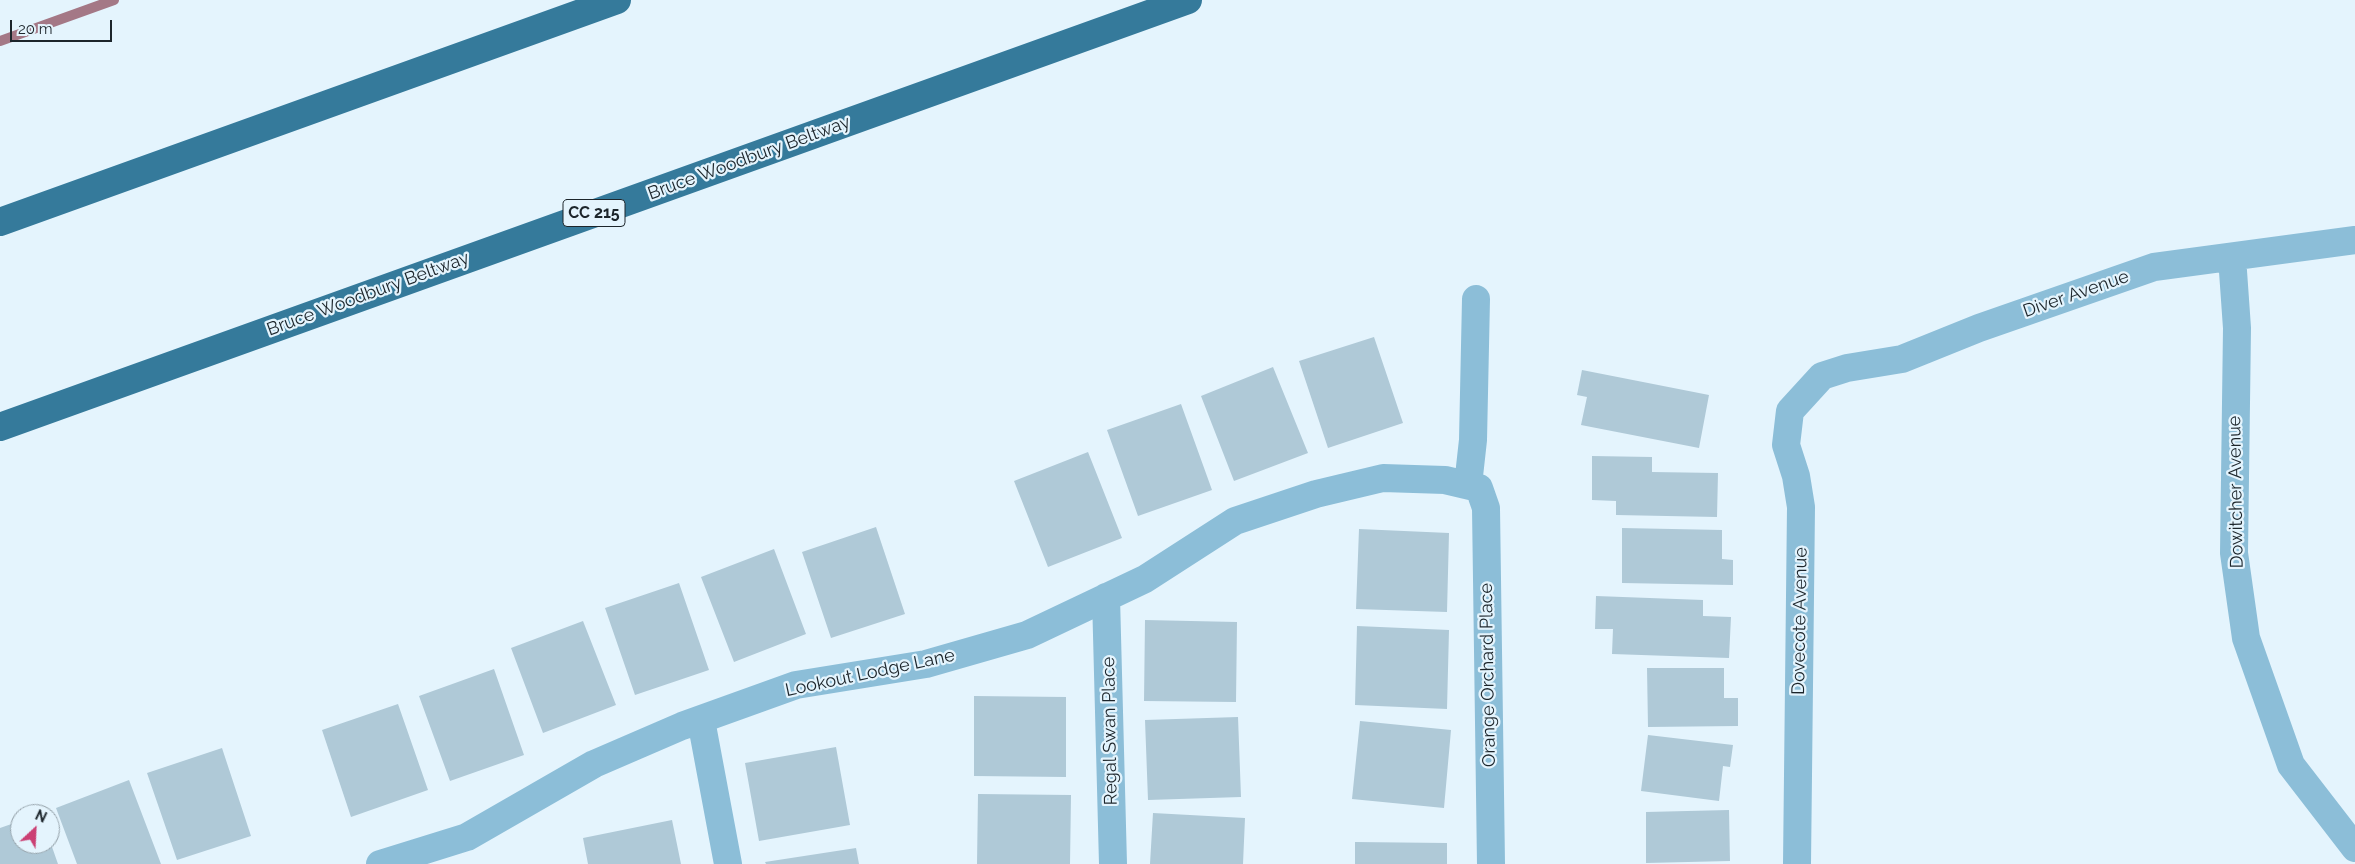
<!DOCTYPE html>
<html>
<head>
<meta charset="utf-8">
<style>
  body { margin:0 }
  #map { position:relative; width:2355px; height:864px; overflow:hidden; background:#e4f4fd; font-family:Raleway,sans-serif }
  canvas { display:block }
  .north { position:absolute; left:10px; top:804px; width:50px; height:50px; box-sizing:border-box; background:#e4f4fd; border:1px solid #94a1a9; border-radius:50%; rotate:25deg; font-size:14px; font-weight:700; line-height:20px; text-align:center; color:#1c252b }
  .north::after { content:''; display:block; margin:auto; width:18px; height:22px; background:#cb4074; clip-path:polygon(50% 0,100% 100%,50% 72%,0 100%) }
  .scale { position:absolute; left:10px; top:20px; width:102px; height:22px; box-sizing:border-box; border:2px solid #1c252b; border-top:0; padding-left:6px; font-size:15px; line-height:18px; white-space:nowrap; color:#1c252b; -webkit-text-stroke:4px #e4f4fd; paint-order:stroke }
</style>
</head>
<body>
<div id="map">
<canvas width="2355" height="864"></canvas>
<div class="north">N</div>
<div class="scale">20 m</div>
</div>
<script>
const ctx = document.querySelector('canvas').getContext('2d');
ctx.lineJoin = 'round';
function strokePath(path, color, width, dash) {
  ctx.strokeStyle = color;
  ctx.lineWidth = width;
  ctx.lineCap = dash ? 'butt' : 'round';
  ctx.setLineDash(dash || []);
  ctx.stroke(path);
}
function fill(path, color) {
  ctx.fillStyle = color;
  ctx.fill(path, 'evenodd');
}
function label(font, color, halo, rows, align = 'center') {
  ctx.font = font + ' Raleway,sans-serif';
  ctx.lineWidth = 4.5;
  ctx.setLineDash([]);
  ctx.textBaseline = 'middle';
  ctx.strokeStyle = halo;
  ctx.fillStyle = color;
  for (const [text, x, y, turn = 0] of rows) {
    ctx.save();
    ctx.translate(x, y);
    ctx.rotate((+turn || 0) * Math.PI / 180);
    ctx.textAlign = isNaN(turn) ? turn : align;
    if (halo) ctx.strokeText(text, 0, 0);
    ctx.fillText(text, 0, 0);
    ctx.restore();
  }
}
const stream = new Path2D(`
  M0 41 114 0`);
const building = new Path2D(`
  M1374 337 1403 423 1328 448 1299 361Z
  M1273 367 1308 453 1234 481 1201 396Z
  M1582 370 1709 395 1699 448 1581 425 1587 397 1577 395Z
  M1181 404 1212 490 1138 516 1107 430Z
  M1088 452 1122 538 1048 567 1014 481Z
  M1592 456 1652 457V472L1718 473 1717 517 1616 515V501L1592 500Z
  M876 527 905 614 831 638 802 552Z
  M1622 528 1722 530V559L1733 560V585L1622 583Z
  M1359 529 1449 533 1447 612 1356 609Z
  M774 549 806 634 734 662 701 577Z
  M679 583 709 670 635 695 605 608Z
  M1596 596 1703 600V616L1731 617 1729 658 1612 654 1613 629H1595Z
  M1145 620 1237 622 1236 702 1144 701Z
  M583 621 616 705 543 733 511 648Z
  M1357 626 1449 630 1447 709 1355 705Z
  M1647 668H1724V698H1738V726L1648 727Z
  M494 669 524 755 450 781 419 696Z
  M974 696 1066 697V777L974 776Z
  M398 704 428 790 351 817 322 730Z
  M1238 717 1241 797 1148 800 1145 720Z
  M1360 721 1451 730 1444 808 1352 799Z
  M1648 735 1733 745 1730 767 1723 766 1719 801 1641 791Z
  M836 747 850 825 759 841 745 763Z
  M222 748 251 836 177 860 147 773Z
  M129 780 161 864H77L56 808Z
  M978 794 1071 795 1070 864H977Z
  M1729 810 1730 861 1646 863V812Z
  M1153 813 1245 818 1243 864H1150Z
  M672 820 681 864H588L583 838Z
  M20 821V844H51L58 864H0V828Z
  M1355 842 1447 843V864H1355Z
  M856 848 859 864H766L765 862Z`);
const minor = new Path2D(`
  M2232 257 2237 328 2234 553 2246 638 2291 765 2355 848
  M1468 485 1473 440 1476 299
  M1106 597 1113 864
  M701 720 728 864
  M380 864 467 837 594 764 682 726 796 685 926 664 1027 635 1145 579 1235 521 1316 494 1383 478 1445 480 1479 488 1486 508 1491 864
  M1797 864 1801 507 1796 476 1786 445 1790 411 1822 376 1847 368 1902 359 1979 328 2154 267 2355 240`);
const highway = new Path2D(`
  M0 222 617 0
  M0 427 1188 0`);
const shields = [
  [594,213,62]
];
const shieldNames = [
  ["CC 215",594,213]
];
const streetNames = [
  ["Bruce Woodbury Beltway",749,158,-20],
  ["Bruce Woodbury Beltway",368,294,-20],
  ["Diver Avenue",2076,294,-19],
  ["Dowitcher Avenue",2236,492,-91],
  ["Dovecote Avenue",1800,621,-89],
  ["Lookout Lodge Lane",870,673,-12],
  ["Orange Orchard Place",1488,675,-91],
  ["Regal Swan Place",1110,731,-91]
];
strokePath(stream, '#a47886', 10);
fill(building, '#afc9d7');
strokePath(minor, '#8cbed8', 28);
strokePath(highway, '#357a9b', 28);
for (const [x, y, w] of shields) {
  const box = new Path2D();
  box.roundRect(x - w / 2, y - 13.5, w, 27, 4);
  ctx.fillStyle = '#e4f4fd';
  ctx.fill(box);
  strokePath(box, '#1c252b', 1);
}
label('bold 16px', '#1c252b', null, shieldNames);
label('18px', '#1c252b', '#e4f4fd', streetNames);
</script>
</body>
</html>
